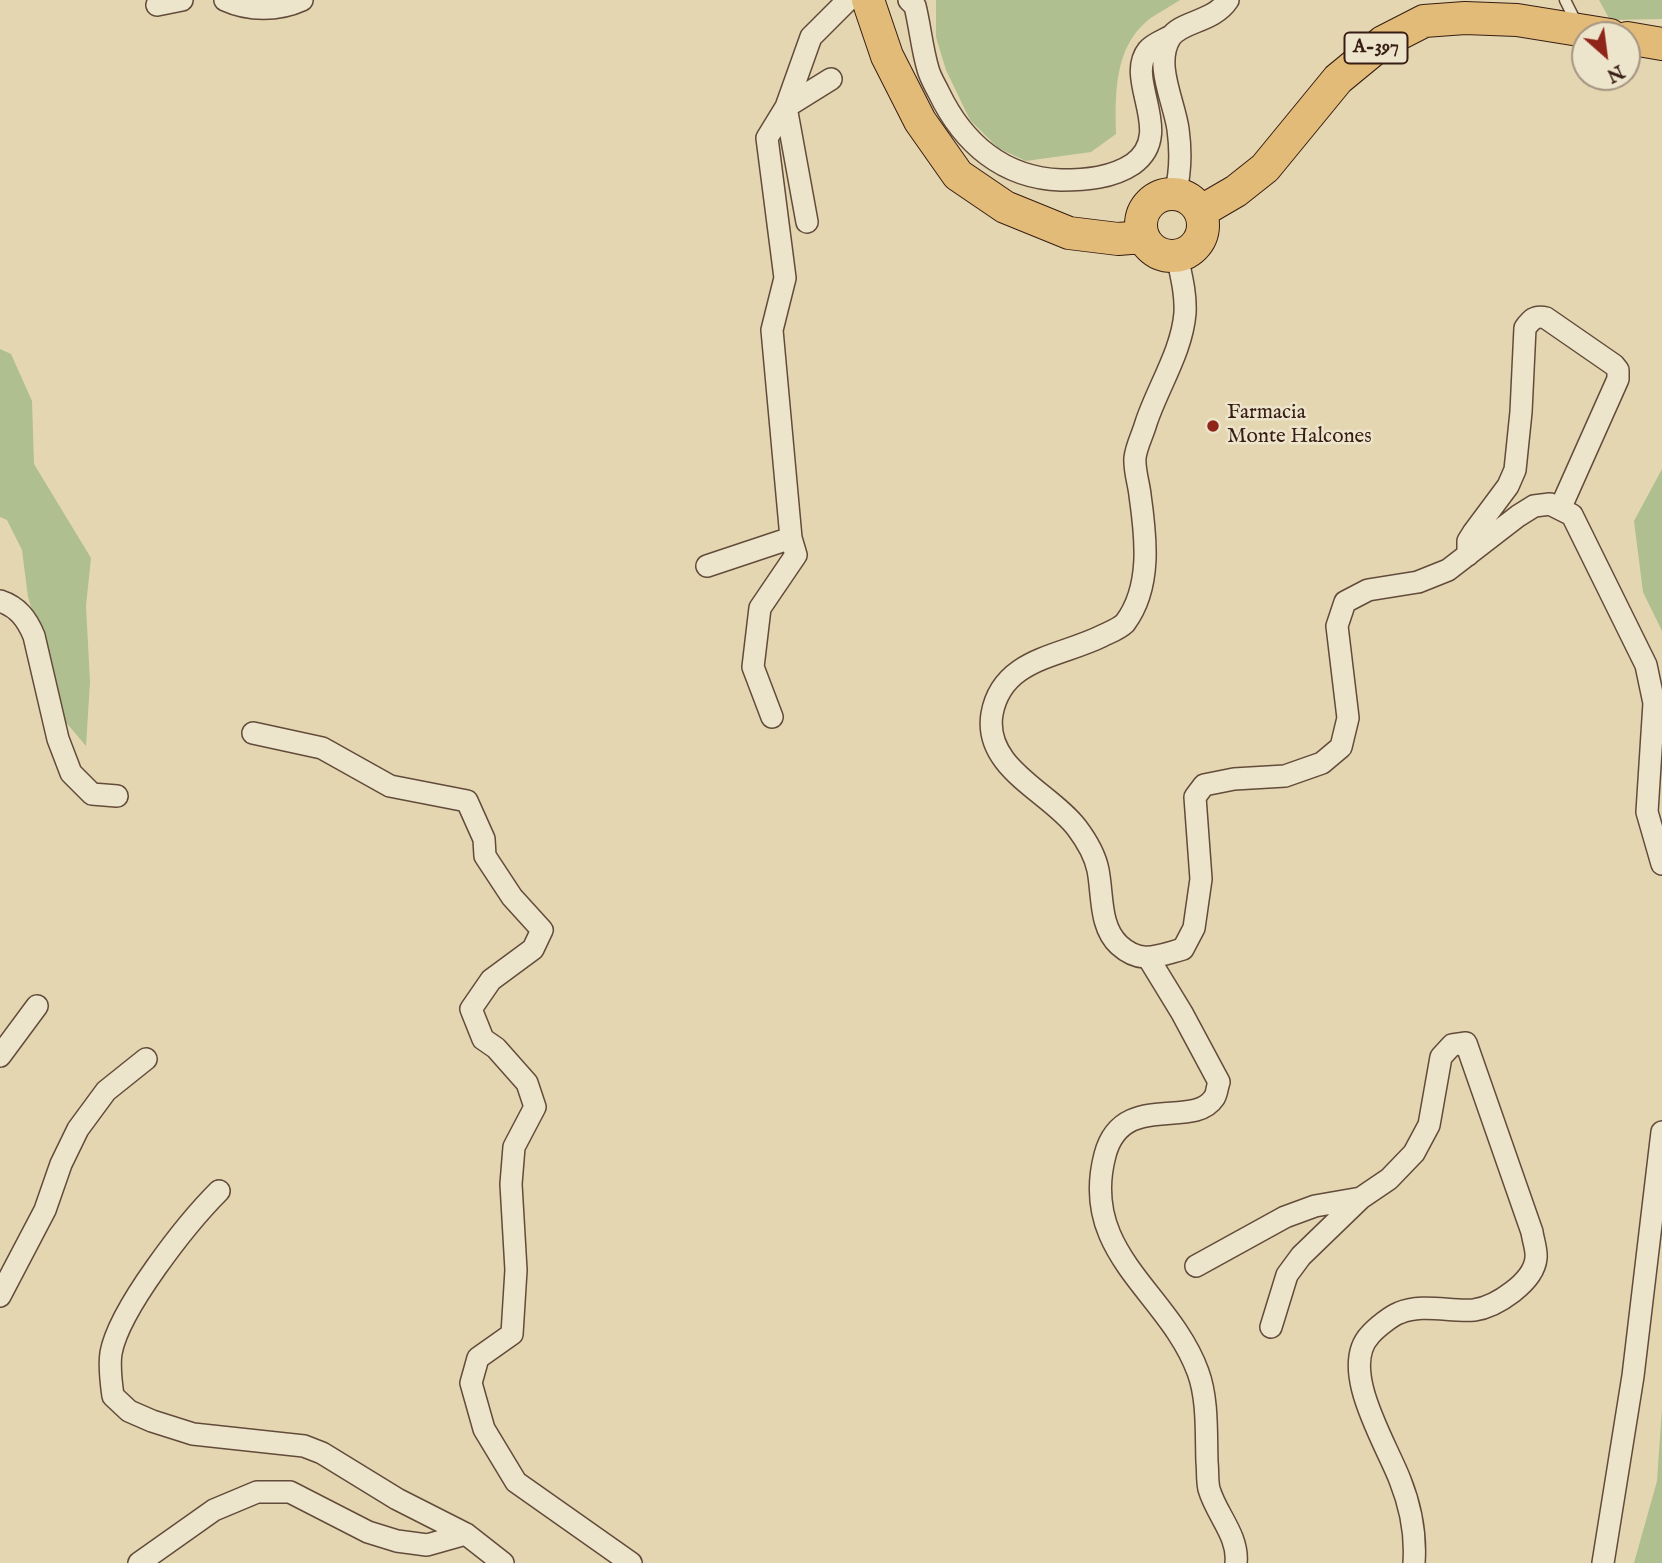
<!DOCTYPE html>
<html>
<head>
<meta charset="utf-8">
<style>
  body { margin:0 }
  #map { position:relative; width:1662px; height:1563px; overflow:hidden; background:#e4d6b1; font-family:"IM FELL English",serif }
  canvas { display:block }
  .north { position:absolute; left:1571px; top:21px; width:70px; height:70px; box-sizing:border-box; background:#ede4cc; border:2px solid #a49482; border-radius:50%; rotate:152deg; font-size:19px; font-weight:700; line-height:28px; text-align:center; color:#371d13 }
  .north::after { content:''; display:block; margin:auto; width:24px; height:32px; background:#8f2418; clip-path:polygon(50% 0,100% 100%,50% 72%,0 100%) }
</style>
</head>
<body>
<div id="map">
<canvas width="1662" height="1563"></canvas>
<div class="north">N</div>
</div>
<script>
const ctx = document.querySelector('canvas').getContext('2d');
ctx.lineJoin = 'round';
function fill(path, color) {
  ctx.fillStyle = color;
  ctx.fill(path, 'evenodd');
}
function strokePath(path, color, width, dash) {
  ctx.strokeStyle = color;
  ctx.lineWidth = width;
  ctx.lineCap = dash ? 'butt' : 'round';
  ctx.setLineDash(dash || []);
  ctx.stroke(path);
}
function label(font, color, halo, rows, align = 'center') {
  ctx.font = font + ' "IM FELL English",serif';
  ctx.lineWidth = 5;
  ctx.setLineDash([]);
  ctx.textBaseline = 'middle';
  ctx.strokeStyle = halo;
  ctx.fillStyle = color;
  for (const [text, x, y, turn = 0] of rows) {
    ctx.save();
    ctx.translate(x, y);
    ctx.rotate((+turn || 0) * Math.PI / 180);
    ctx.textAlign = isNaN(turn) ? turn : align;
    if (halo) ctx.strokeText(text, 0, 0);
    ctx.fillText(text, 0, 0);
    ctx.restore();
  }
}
const green = new Path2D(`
  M936 0H1180C1170 7 1157 13 1147 21 1114 49 1115 95 1116 134L1091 152 1026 161 998 148 970 120 946 70 936 37Z
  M1599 0H1662V19L1610 20Z
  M0 349 11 354 32 401 34 464 91 558 86 606 90 682 86 746 64 720 58 693 28 597 22 550 7 520 0 517Z
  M1662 469V631L1643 592 1634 521Z
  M1662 1408V1563H1634L1657 1481Z`);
const lane = new Path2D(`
  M1565 0 1577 24`);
const street = new Path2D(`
  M225 0C249 11 278 11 302 0
  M909 0 915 6C920 26 922 49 928 69 930 77 935 85 939 93 963 143 1003 178 1061 180 1086 180 1112 178 1133 164 1176 133 1124 80 1148 50 1153 44 1164 40 1171 36
  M157 5 182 0
  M786 107 807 222
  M786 107 831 79
  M1175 194C1181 172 1181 151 1178 129 1174 101 1154 64 1170 38 1180 21 1213 23 1228 0
  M1177 256C1181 275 1186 293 1185 313 1182 351 1158 387 1146 423 1143 434 1136 447 1135 458 1134 470 1139 484 1140 495 1146 537 1152 587 1125 623 1119 629 1110 632 1102 636 1060 657 1002 658 992 714 983 768 1050 792 1077 828 1086 840 1095 855 1098 870 1103 895 1099 926 1119 945 1141 965 1157 956 1183 949L1194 928 1201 879 1195 797 1204 785 1234 779 1285 776 1322 763 1341 747 1348 718 1337 626 1345 602 1368 590 1418 582 1448 570 1518 516 1534 506 1550 504 1572 515 1646 665 1654 703 1647 812 1662 864
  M1468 555V541L1473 533 1508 486 1515 470 1521 412 1525 328C1531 320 1535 315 1546 318L1614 365 1618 370V379L1560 509
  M707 566 791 538
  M0 601C18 607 27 619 34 636L58 739 71 773 92 794 117 796
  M772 717 753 667 760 608 796 555 791 538 772 330 785 278 767 138 786 107 811 37 848 0
  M253 733 322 748 390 786 467 801 484 839 485 856 512 897 542 930 533 949 491 980 471 1009 483 1039 496 1048 527 1083 535 1107 514 1147 511 1184 516 1270 512 1334 478 1358 471 1383 484 1429 516 1482 631 1563
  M1149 959 1182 1013 1219 1082C1217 1087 1217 1094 1214 1098 1193 1130 1122 1090 1105 1155 1079 1254 1169 1292 1198 1372 1208 1399 1206 1433 1207 1462 1208 1470 1207 1481 1209 1489 1216 1514 1239 1536 1236 1563
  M0 1056 37 1006
  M219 1191C187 1223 119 1309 111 1353 109 1366 111 1382 113 1396L129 1411 152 1421 193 1434 304 1446 322 1453 397 1499 466 1534 503 1563
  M1196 1266 1285 1217 1315 1206 1361 1198
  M0 1296 45 1210 61 1164 78 1129 106 1091 146 1059
  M1271 1327 1287 1275 1301 1256 1361 1198 1389 1179 1414 1153 1429 1125 1441 1057 1452 1045 1466 1043 1532 1232C1533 1240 1537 1250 1536 1258 1534 1282 1496 1307 1474 1310 1450 1312 1422 1303 1399 1313 1391 1316 1376 1328 1370 1335 1338 1369 1387 1445 1400 1480 1410 1505 1416 1535 1414 1563
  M139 1563 214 1510 257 1492H290L368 1532 397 1541 427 1545 466 1534
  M1603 1563 1633 1376 1662 1132`);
const primary = new Path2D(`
  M868 0 887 56 920 121 958 175 1005 207 1069 233 1118 239 1143 237
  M1627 38 1662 44
  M1141 225a31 31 0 1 1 62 0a31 31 0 1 1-62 0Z
  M1200 212 1236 191 1265 168 1338 79 1383 42 1424 21 1465 18 1517 20 1610 35`);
const markers = [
  [1213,426,7,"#8f2418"]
];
const shields = [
  [1376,48,63]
];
const shieldNames = [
  ["A-397",1376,48]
];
const poiNames = [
  ["Farmacia",1227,414],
  ["Monte Halcones",1227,438]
];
fill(green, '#afbf8f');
strokePath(lane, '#624b3a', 13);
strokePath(street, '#624b3a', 24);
strokePath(primary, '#371d13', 34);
strokePath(lane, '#ede4cc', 10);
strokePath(street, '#ede4cc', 21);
strokePath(primary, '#e2bb78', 32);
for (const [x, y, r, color] of markers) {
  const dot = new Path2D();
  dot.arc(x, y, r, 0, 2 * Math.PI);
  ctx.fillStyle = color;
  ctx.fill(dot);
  strokePath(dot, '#ede4cc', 2.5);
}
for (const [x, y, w] of shields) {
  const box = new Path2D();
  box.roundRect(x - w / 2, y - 15.5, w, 31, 5);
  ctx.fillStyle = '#ede4cc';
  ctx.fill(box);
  strokePath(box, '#371d13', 2);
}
label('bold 19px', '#371d13', null, shieldNames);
label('21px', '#371d13', '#ede4cc', poiNames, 'left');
</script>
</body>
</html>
